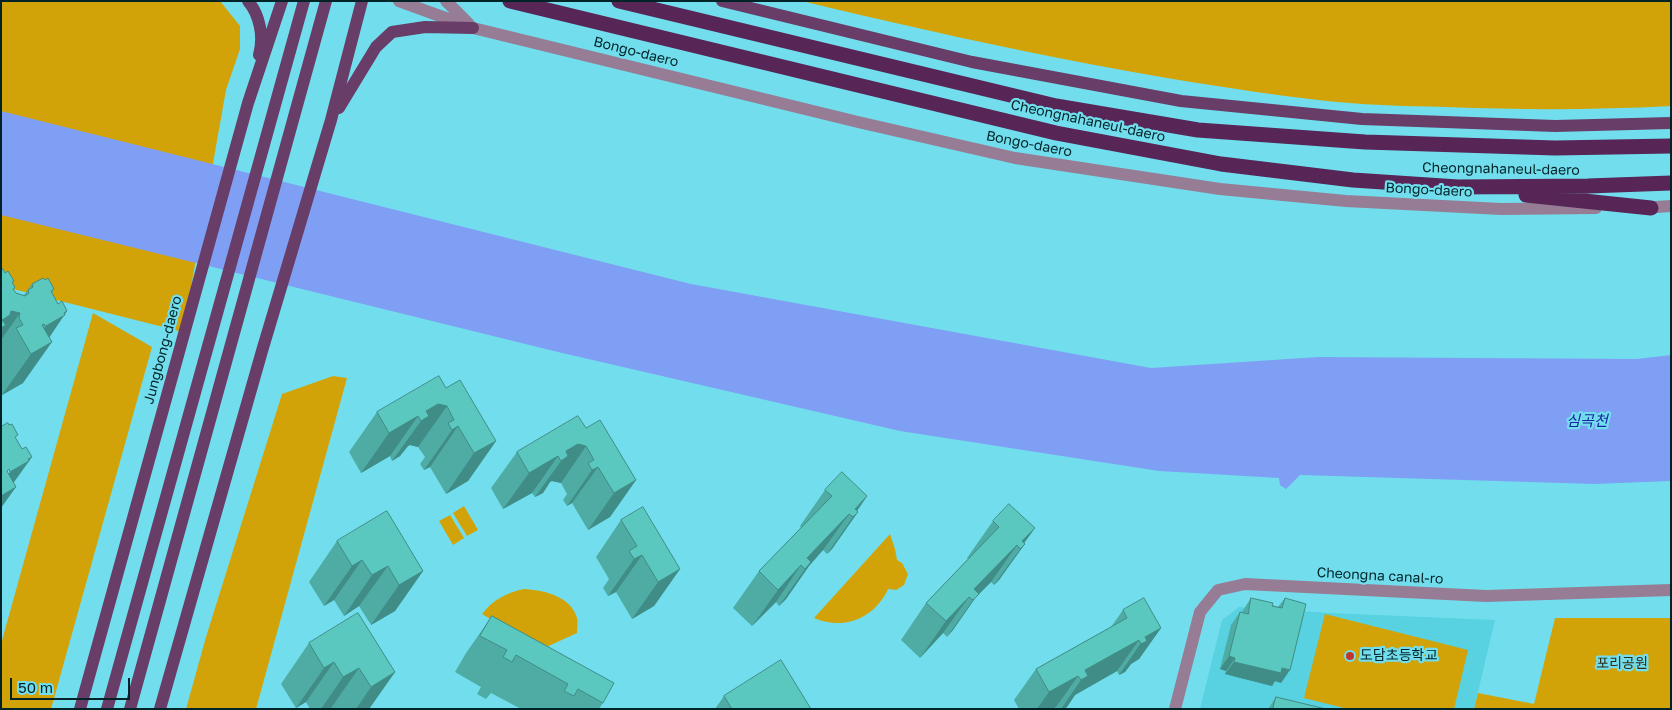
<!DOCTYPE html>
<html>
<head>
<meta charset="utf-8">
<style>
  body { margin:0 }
  #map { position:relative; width:1672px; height:710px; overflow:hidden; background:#72deed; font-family:"Golos Text",sans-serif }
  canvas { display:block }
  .frame { position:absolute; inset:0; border:2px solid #002328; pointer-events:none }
  .scale { position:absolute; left:10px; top:678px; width:120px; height:22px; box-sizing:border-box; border:2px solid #002328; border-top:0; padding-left:6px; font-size:15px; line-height:18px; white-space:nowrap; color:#002328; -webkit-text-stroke:4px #72deed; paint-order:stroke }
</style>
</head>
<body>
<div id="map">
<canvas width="1672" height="710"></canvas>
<div class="frame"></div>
<div class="scale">50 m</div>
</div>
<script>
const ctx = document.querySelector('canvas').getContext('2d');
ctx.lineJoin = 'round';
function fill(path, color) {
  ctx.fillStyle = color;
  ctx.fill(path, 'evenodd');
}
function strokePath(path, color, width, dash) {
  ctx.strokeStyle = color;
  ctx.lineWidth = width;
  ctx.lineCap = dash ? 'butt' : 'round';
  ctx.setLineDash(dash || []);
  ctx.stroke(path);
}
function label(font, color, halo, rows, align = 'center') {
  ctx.font = font + ' "Golos Text","Noto Sans KR",sans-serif';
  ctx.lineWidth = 4.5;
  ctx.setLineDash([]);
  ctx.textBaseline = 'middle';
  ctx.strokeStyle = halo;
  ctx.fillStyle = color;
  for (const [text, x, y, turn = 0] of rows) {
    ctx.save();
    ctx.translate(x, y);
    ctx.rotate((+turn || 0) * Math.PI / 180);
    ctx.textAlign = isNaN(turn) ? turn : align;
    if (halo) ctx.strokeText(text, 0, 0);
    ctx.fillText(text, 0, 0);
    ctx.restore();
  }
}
const built = new Path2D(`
  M1239 607 1329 613 1495 620 1474 709H1200L1222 620Z`);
const green = new Path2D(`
  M1 1H220L240 26V49L226 90 183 332 1 286Z
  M802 1H1671V106C1596 110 1521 110 1446 107 1403 106 1360 105 1318 100 1144 79 972 42 802 1Z
  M93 313 152 347 51 709H1V644Z
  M333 376 347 378 256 709H186L206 637 282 394Z
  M464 506 478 530 467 536 453 513Z
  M450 515 464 538 453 545 439 521Z
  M890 534 895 549 897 560 902 563 908 574 904 585 896 590 888 589C875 618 844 631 814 618Z
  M524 589C543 590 571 596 577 618 578 622 577 629 577 633L542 649 482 614C494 599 506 593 524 589Z
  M1325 614 1468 650 1454 709H1348L1304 698Z
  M1555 618H1671V709H1474L1478 693 1534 704Z`);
const water = new Path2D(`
  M1 111 691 284 1151 368 1318 357 1637 359 1671 355V481L1594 484 1300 475 1286 489 1280 485 1279 478 1159 471 900 431 558 352 1 215Z`);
const minor = new Path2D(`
  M399 1 473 28 858 122 1015 158 1220 189 1346 201 1501 209 1596 208
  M446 1 469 24
  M1641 208 1671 206
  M1175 709 1200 612 1218 590 1245 584 1486 596 1671 590`);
const major = new Path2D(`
  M248 1C260 15 264 37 259 55
  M722 1 972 62 1181 101 1362 119 1555 126 1671 123
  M339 108 376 47 392 32 425 27 473 28
  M80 709 248 103 282 1
  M107 709 304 1
  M130 709 326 1
  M160 709 262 351 331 120 362 1`);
const highway = new Path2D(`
  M510 1 1056 133 1221 164 1353 180 1458 187 1588 186 1671 183
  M619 1 1056 106 1198 130 1365 142 1555 148 1671 146
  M1526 195 1651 208`);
const wall = new Path2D(`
  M1 270 5 273 14 281 12 283 15 287 14 290 16 293 24 295 32 284 54 289 52 293 58 304 67 311 49 337 23 383 2 395Z
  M446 388 496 441 468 481 446 494 430 467 424 470 420 464 425 457 418 447 410 445 408 446 400 456 392 461 390 456 361 473 349 452 377 412Z
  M586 428 636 480 610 517 588 530 572 503 567 506 563 500 567 494 561 483 552 481 550 482 543 493 535 497 532 493 503 509 491 488 517 452Z
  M825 490 867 496 857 511 858 512 832 549 827 554 823 550 809 566 786 599 779 606 776 602 752 626 733 608 759 571 801 528 800 526Z
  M621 520 680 569 654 606 632 619 616 592 608 596 603 588 609 579 596 557Z
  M993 521 1024 543 999 580 994 585 991 582 976 597 953 630 947 637 943 633 920 658 901 640 926 603 968 559 967 558Z
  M337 541 423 571 395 611 371 625 359 606 344 616 334 600 324 606 309 582Z
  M1251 598 1278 607 1285 598 1281 683 1275 681 1272 686 1225 674 1226 671 1220 669 1231 625 1240 612H1242Z
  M1123 610 1161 628 1139 659 1131 664 1125 672 1119 675 1117 671 1075 695 1067 707 1063 709H1057L1056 707 1053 709H1019L1014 700 1036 669 1111 627Z
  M492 616 603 703 599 709H521L491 693 486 699 477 694 481 687 455 672 466 653Z
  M309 643 395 672 369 709H310L306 702 296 708 281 684Z
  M724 696 811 709H715Z
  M1276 697 1326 709H1268Z`);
const shadedWall = new Path2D(`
  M11 311 20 313 1 340V321Z
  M67 311 43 347 52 342 23 383 2 395 31 354 29 350 46 326Z
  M438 404 447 406 418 447 410 445 408 446 400 456 392 461 421 421 426 411Z
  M418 416 390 456 361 473 389 433Z
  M458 426 430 467 424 470 452 430Z
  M496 441 468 481 446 494 474 453Z
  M578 444 586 446 561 483 552 481 550 482 543 493 535 497 561 461 566 451Z
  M558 456 532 493 503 509 529 473Z
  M32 457 7 492 16 487 1 508V484L10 472Z
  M598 467 572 503 567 506 592 470Z
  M636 480 610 517 588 530 614 493Z
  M867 496 853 517 858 512 832 549 827 554 853 517 855 509Z
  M849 514 823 550 809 566 786 599 779 606 805 569 807 558Z
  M1035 528 1020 549 1022 541Z
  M1025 544 999 580 994 585 1020 549Z
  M1017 545 991 582 976 597 953 630 947 637 973 600 974 589Z
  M642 555 616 592 608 596 634 559Z
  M362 560 334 600 324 606 352 566Z
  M801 565 776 602 752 626 778 590Z
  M388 566 359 606 344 616 372 575Z
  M680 569 654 606 632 619 658 582Z
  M423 571 395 611 371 625 399 585Z
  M969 597 943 633 920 658 946 621Z
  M1161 628 1139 659 1131 664 1125 672 1119 675 1145 637Z
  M1139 640 1117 671 1075 695 1067 707 1063 709H1061L1081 680 1085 670Z
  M1229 656 1235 658 1226 671 1220 669Z
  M334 662 306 702 296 708 324 668Z
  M1234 662 1282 668 1290 670 1281 683 1275 681 1272 686 1225 674Z
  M359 668 331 708 321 709 343 677Z
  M395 672 369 709H356L371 687Z
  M1078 676 1056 707 1053 709H1037L1049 692Z`);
const building = new Path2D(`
  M3 269 5 273 8 271 14 281 12 282 15 287 13 289 16 293 25 296 29 293 28 290 33 287 32 284 43 278 45 280 48 278 54 289 51 291 58 304 62 301 67 311 64 313 65 315 46 326 44 324 42 325 52 342 31 354 16 328 23 325 19 318 20 313 11 311 10 315 2 320 6 325 1 328V270Z
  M439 376 446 388 460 380 496 441 474 453 458 426 452 430 448 423 454 420 447 406 438 404 426 411 429 416 421 421 418 416 389 433 377 412Z
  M578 416 586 428 600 420 636 480 614 493 598 467 592 470 588 463 594 460 586 446 578 444 566 451 568 456 561 461 558 456 529 473 517 452Z
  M8 423 9 425 12 424 18 435 15 437 22 449 26 447 32 457 28 459 29 461 10 472 9 469 7 471 16 487 1 496V427Z
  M842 472 867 496 855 509 858 512 853 517 849 514 807 558 811 562 805 569 801 565 778 590 759 571 832 496 825 490Z
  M1009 504 1035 528 1022 541 1025 544 1020 549 1017 545 974 589 979 594 973 600 969 597 946 621 926 603 999 527 993 521Z
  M643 507 680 569 658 582 642 555 634 559 629 551 637 546 621 520Z
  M387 511 423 571 399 585 388 566 372 575 362 560 352 566 337 541Z
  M1144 598 1161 628 1145 637 1147 641 1141 644 1139 640 1085 670 1088 676 1081 680 1078 676 1049 692 1036 669 1127 618 1123 610Z
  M1251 598 1273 603 1272 606 1282 608 1285 598 1306 604 1290 670 1282 668 1281 673 1234 662 1235 658 1229 656 1240 612 1248 614Z
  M358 613 395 672 371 687 359 668 343 677 334 662 324 668 309 643Z
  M492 616 614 683 603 703 578 689 574 696 564 691 568 684 516 655 512 662 503 657 507 650 480 636Z
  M781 660 811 709H732L724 696Z
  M1276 697 1326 709H1273Z`);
const markers = [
  [1350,656,5,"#c2342d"]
];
const streetNames = [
  ["Bongo-daero",636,52,14],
  ["Cheongnahaneul-daero",1088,121,12],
  ["Bongo-daero",1029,144,11],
  ["Cheongnahaneul-daero",1501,169,1],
  ["Bongo-daero",1429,190,3],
  ["Jungbong-daero",163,350,-75],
  ["Cheongna canal-ro",1380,576,3]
];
const poiNames = [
  ["도담초등학교",1360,656]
];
const parkNames = [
  ["포리공원",1622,664]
];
const waterNames = [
  ["심곡천",1587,421]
];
fill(built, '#58d1e1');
fill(green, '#d1a309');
fill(water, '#7f9ff5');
strokePath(minor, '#967d95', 12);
strokePath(major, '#683d67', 12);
strokePath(highway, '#572556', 15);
fill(wall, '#4eaca4');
fill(shadedWall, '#408c86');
fill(building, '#5bc8bf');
strokePath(building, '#408c86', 1);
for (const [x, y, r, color] of markers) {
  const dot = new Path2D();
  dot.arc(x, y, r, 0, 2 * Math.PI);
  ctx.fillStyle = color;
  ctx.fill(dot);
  strokePath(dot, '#72deed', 2);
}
label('14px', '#002328', '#72deed', streetNames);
label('14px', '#002328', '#72deed', poiNames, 'left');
label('14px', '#322912', '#72deed', parkNames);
label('italic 15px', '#1724a0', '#72deed', waterNames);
</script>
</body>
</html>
